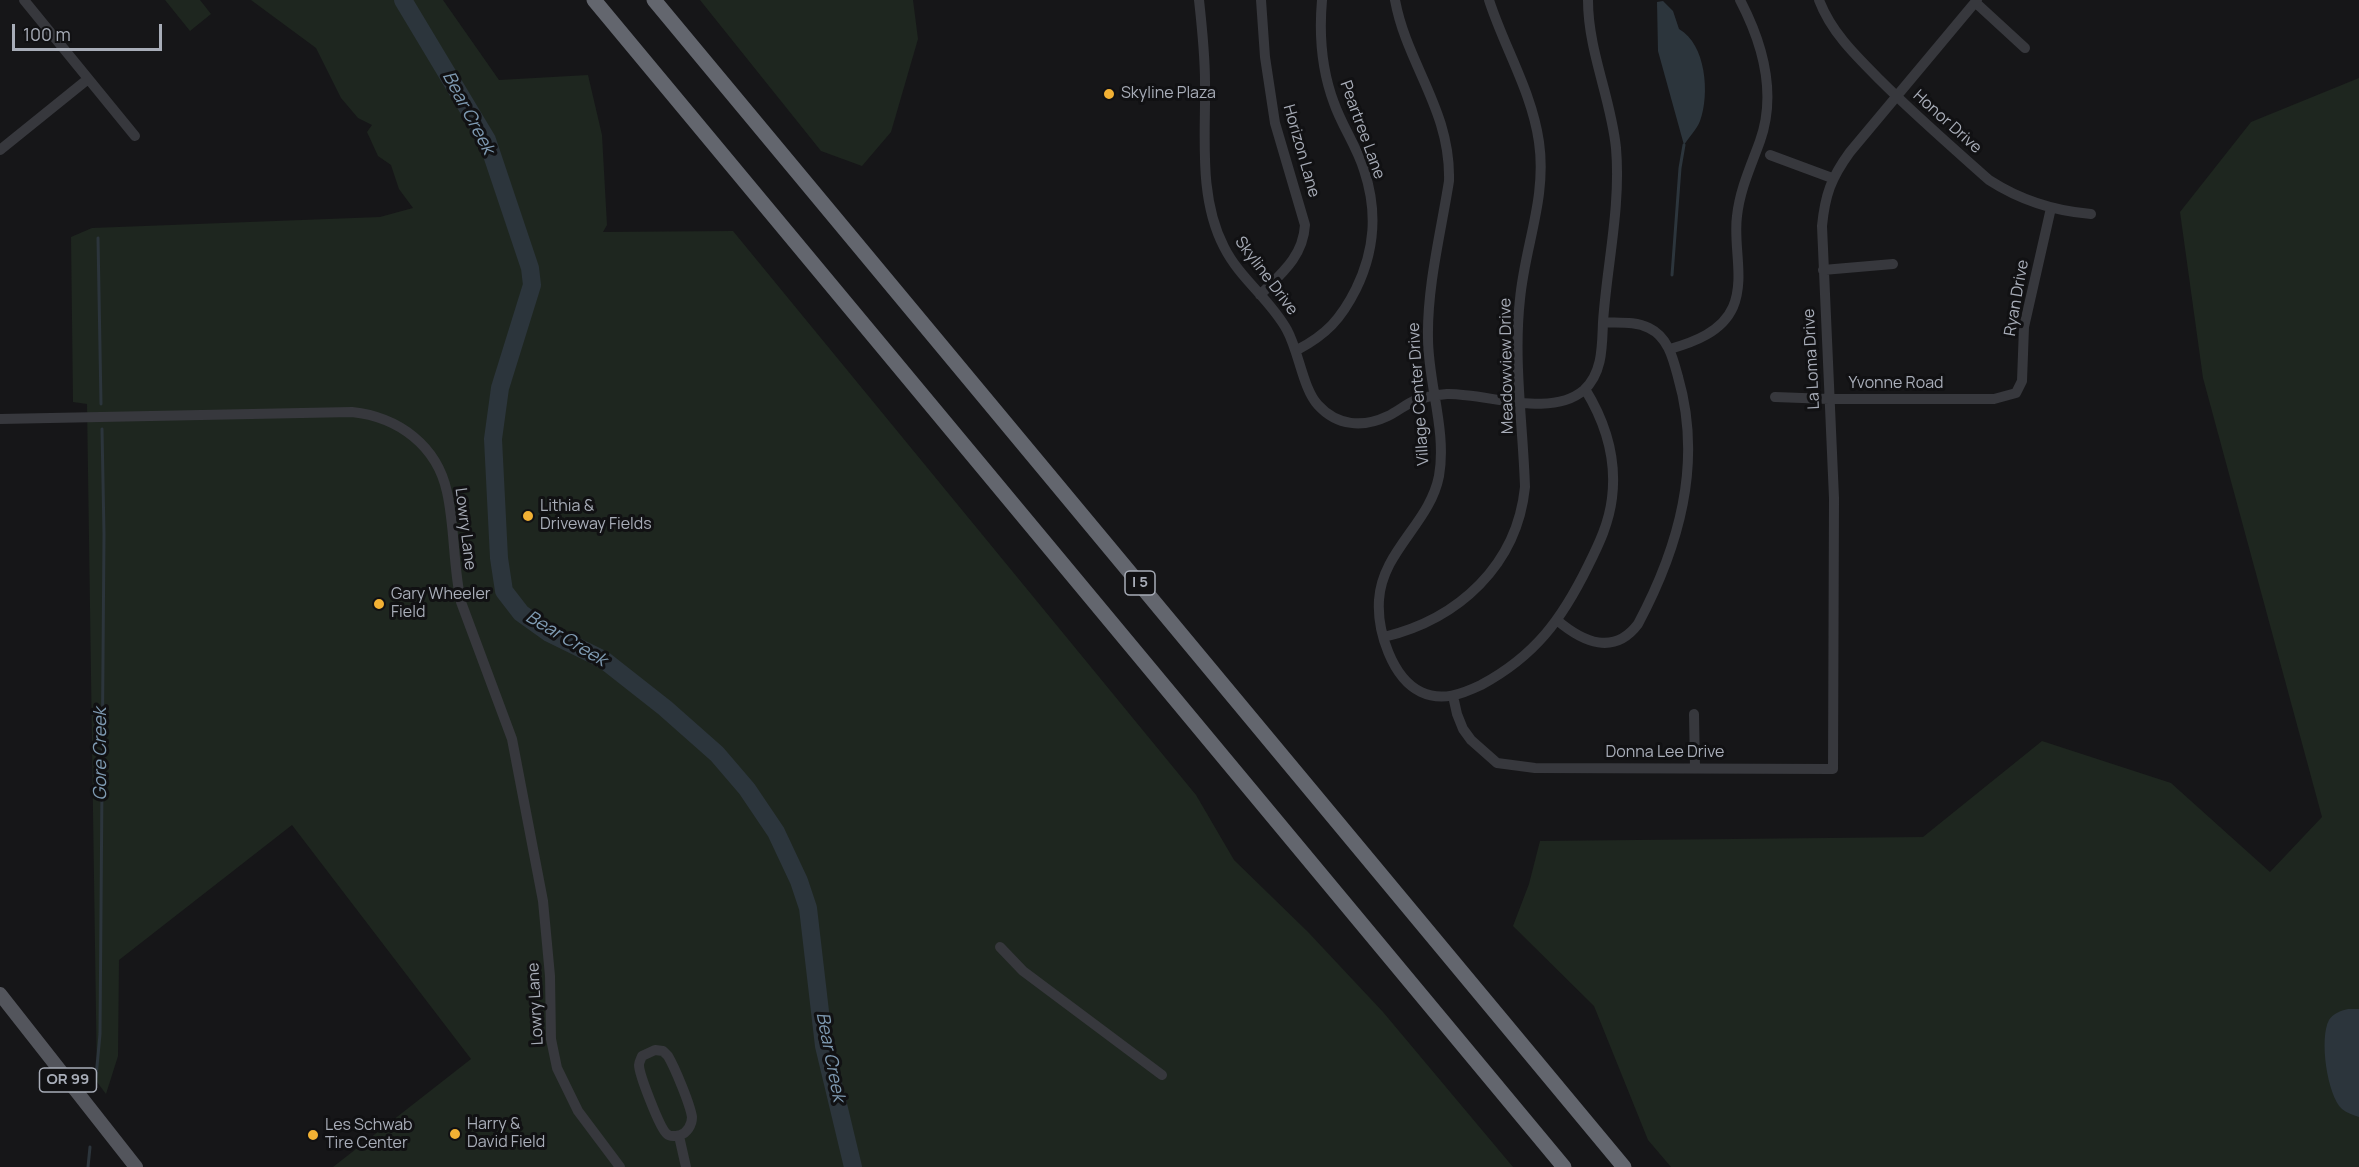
<!DOCTYPE html>
<html>
<head>
<meta charset="utf-8">
<style>
  body { margin:0 }
  #map { position:relative; width:2359px; height:1167px; overflow:hidden; background:#161618; font-family:Manrope,sans-serif }
  canvas { display:block }
  .scale { position:absolute; left:12px; top:24px; width:150px; height:27px; box-sizing:border-box; border:3px solid #a8adb8; border-top:0; padding-left:8px; font-size:18px; line-height:21px; white-space:nowrap; color:#a8adb8; -webkit-text-stroke:4px #111113; paint-order:stroke }
</style>
</head>
<body>
<div id="map">
<canvas width="2359" height="1167"></canvas>
<div class="scale">100 m</div>
</div>
<script>
const ctx = document.querySelector('canvas').getContext('2d');
ctx.lineJoin = 'round';
function fill(path, color) {
  ctx.fillStyle = color;
  ctx.fill(path, 'evenodd');
}
function strokePath(path, color, width, dash) {
  ctx.strokeStyle = color;
  ctx.lineWidth = width;
  ctx.lineCap = dash ? 'butt' : 'round';
  ctx.setLineDash(dash || []);
  ctx.stroke(path);
}
function label(font, color, halo, rows, align = 'center') {
  ctx.font = font + ' Manrope,sans-serif';
  ctx.lineWidth = 6;
  ctx.setLineDash([]);
  ctx.textBaseline = 'middle';
  ctx.strokeStyle = halo;
  ctx.fillStyle = color;
  for (const [text, x, y, turn = 0] of rows) {
    ctx.save();
    ctx.translate(x, y);
    ctx.rotate((+turn || 0) * Math.PI / 180);
    ctx.textAlign = isNaN(turn) ? turn : align;
    if (halo) ctx.strokeText(text, 0, 0);
    ctx.fillText(text, 0, 0);
    ctx.restore();
  }
}
const green = new Path2D(`
  M165 0H200L211 14 190 31Z
  M251 0H443L499 80 588 75 602 135 607 225 603 232 733 231 1196 795 1234 860 1308 932 1383 1012 1513 1167H333L471 1059 292 825 119 960 118 1056 106 1094 97 1082 87 404 73 402 71 237 92 228 380 217 413 208 399 189 391 165 378 156 367 132 372 125 358 118 341 98 316 48Z
  M700 0H913L918 39 891 132 862 166 821 151Z
  M2359 78V1167H1671L1648 1140 1594 1006 1513 926 1529 884 1540 841 1923 837 2042 741 2171 783 2270 872 2322 817 2203 378 2180 212 2251 122Z`);
const water = new Path2D(`
  M1663 1 1673 11 1679 29C1706 44 1710 94 1700 121 1697 129 1689 137 1684 145L1658 51 1657 2Z
  M2348 1009H2359V1117C2353 1115 2347 1113 2342 1109 2327 1095 2319 1038 2329 1020 2334 1013 2340 1011 2348 1009Z`);
const stream = new Path2D(`
  M98 238 101 404
  M1672 275 1680 168 1684 145
  M96 1077 100 1034 104 534 102 429
  M88 1167 90 1147`);
const river = new Path2D(`
  M403 0 487 140 530 268 532 285 500 388 493 439 499 558 504 591 521 613 549 633 604 660 665 708 717 754 747 789 776 832 799 881 808 908 824 1046 853 1167`);
const minor = new Path2D(`
  M24 0 135 136
  M1199 0C1202 27 1205 54 1205 82 1206 135 1198 197 1224 247 1240 279 1270 299 1287 330 1299 352 1303 389 1318 405 1337 426 1363 428 1388 416 1397 412 1406 404 1416 400 1425 397 1437 395 1447 394 1487 393 1550 419 1584 390 1603 373 1602 345 1603 322 1618 323 1635 321 1649 328 1668 337 1673 358 1678 377 1703 463 1679 547 1638 624 1614 656 1583 642 1558 621
  M1395 0C1407 65 1451 110 1449 181 1441 232 1427 286 1428 338 1428 383 1447 431 1439 476 1430 523 1382 551 1379 600 1377 631 1392 678 1421 692 1442 702 1462 694 1481 685 1535 656 1562 619 1588 566 1599 544 1609 523 1612 498 1617 458 1606 423 1585 389
  M1588 0C1588 51 1611 98 1616 148 1621 207 1607 264 1603 322
  M1819 0C1831 32 1856 56 1880 80 1915 115 1952 147 1989 180 2020 200 2053 211 2091 214
  M1975 2 2025 48
  M0 150 88 79
  M1770 155 1832 178
  M1823 270 1893 264
  M1260 295C1281 274 1303 257 1305 225L1275 123 1265 57 1261 0
  M1670 349C1694 342 1722 332 1733 307 1745 279 1733 245 1737 216 1740 189 1751 166 1760 141 1777 93 1763 44 1740 0
  M1297 350C1326 335 1341 319 1356 289 1375 250 1378 212 1364 170 1357 147 1342 126 1334 103 1322 71 1319 34 1322 0
  M1775 397 1829 399H1994L2016 393 2022 381 2024 327 2051 208
  M0 419 352 412C399 417 437 446 447 492 455 528 453 566 461 602L512 739 543 901 550 976 551 1039 557 1068 578 1111 620 1167
  M1384 637C1459 619 1517 565 1525 487 1523 425 1513 361 1520 299 1525 245 1547 198 1539 142 1532 92 1504 47 1489 0
  M1453 696 1457 714 1463 729 1471 740 1497 763 1535 768 1833 769 1834 498 1822 226C1825 195 1831 178 1850 152L1977 0
  M1694 714 1695 768
  M1000 947 1023 971 1162 1075
  M655 1050 663 1051 668 1056C675 1068 690 1104 692 1117 692 1125 687 1133 680 1135 676 1136 670 1137 667 1134 660 1129 639 1074 639 1065 639 1062 641 1059 642 1056Z
  M679 1136 686 1167`);
const major = new Path2D(`
  M0 994 136 1167`);
const highway = new Path2D(`
  M594 0 1564 1167
  M654 0 1624 1167`);
const markers = [
  [1109,94,6,"#f2b134"],
  [528,516,6,"#f2b134"],
  [379,604,6,"#f2b134"],
  [455,1134,6,"#f2b134"],
  [313,1135,6,"#f2b134"]
];
const shields = [
  [1140,583,30],
  [68,1080,57]
];
const shieldNames = [
  ["I 5",1140,583],
  ["OR 99",68,1080]
];
const poiNames = [
  ["Skyline Plaza",1121,94],
  ["Lithia &",540,507],
  ["Driveway Fields",540,525],
  ["Gary Wheeler",391,595],
  ["Field",391,613],
  ["Harry &",467,1125],
  ["David Field",467,1143],
  ["Les Schwab",325,1126],
  ["Tire Center",325,1144]
];
const streetNames = [
  ["Honor Drive",1947,122,42],
  ["Peartree Lane",1362,130,70],
  ["Horizon Lane",1301,151,74],
  ["Skyline Drive",1266,276,53],
  ["Ryan Drive",2017,298,-80],
  ["La Loma Drive",1812,359,-93],
  ["Meadowview Drive",1507,366,-91],
  ["Yvonne Road",1896,384],
  ["Village Center Drive",1419,394,-94],
  ["Lowry Lane",465,529,83],
  ["Donna Lee Drive",1665,753],
  ["Lowry Lane",536,1004,-93]
];
const waterNames = [
  ["Bear Creek",468,113,62],
  ["Bear Creek",566,639,31],
  ["Gore Creek",101,754,-90],
  ["Bear Creek",830,1057,79]
];
fill(green, '#1e261f');
fill(water, '#2c353c');
strokePath(stream, '#2c353c', 3);
strokePath(river, '#2c353c', 18);
strokePath(minor, '#37383d', 10);
strokePath(major, '#53555c', 14);
strokePath(highway, '#63666e', 15);
for (const [x, y, r, color] of markers) {
  const dot = new Path2D();
  dot.arc(x, y, r, 0, 2 * Math.PI);
  ctx.fillStyle = color;
  ctx.fill(dot);
  strokePath(dot, '#111113', 2);
}
for (const [x, y, w] of shields) {
  const box = new Path2D();
  box.roundRect(x - w / 2, y - 12, w, 24, 4.5);
  ctx.fillStyle = '#111113';
  ctx.fill(box);
  strokePath(box, '#a8adb8', 1.5);
}
label('bold 15px', '#a8adb8', null, shieldNames);
label('16px', '#a8adb8', '#111113', poiNames, 'left');
label('16px', '#a8adb8', '#111113', streetNames);
label('italic 18px', '#7f9bb3', '#111113', waterNames);
</script>
</body>
</html>
